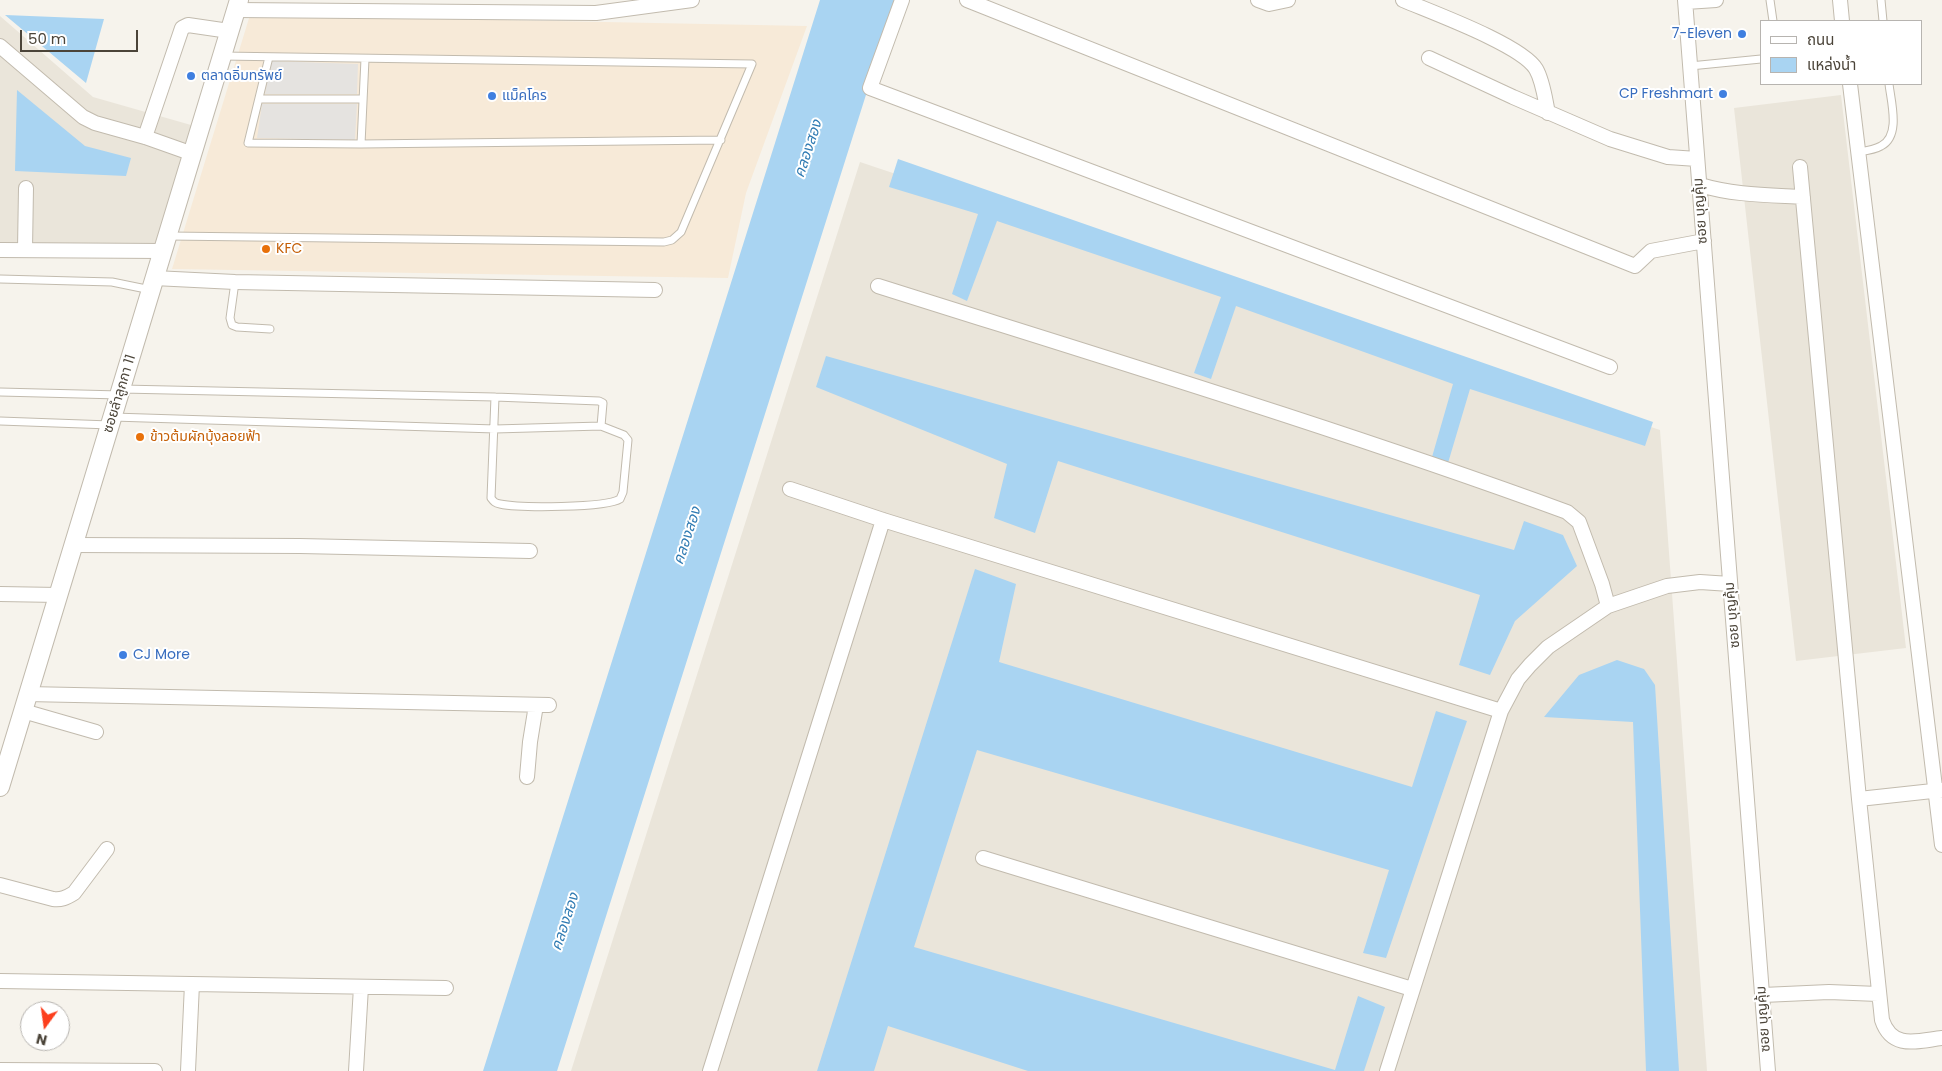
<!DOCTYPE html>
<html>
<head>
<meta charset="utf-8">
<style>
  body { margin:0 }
  #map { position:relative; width:1942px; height:1071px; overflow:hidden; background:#f6f3ec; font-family:Poppins,"Noto Sans Thai",sans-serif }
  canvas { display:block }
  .legend { position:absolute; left:1760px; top:20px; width:162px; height:65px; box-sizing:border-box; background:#fff; border:1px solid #b7b4b0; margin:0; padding:6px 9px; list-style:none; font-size:15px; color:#4b4439 }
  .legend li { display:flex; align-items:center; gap:10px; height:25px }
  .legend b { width:25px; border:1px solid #b7b4b0 }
  .north { position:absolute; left:20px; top:1001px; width:50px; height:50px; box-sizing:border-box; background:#fff; border:1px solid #b7b4b0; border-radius:50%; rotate:194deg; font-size:14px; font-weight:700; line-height:20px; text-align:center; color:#4b4439 }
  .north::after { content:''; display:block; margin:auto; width:18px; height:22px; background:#fc3f1d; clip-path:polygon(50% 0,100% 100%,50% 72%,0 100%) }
  .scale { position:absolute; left:20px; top:30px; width:118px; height:22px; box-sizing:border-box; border:2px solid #4b4439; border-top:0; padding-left:6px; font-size:15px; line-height:18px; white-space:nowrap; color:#4b4439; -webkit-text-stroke:4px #fff; paint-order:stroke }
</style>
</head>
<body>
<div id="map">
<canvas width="1942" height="1071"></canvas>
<ul class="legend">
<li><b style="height:6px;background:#fff"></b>ถนน</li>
<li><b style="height:14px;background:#a9d4f2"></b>แหล่งน้ำ</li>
</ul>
<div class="north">N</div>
<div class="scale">50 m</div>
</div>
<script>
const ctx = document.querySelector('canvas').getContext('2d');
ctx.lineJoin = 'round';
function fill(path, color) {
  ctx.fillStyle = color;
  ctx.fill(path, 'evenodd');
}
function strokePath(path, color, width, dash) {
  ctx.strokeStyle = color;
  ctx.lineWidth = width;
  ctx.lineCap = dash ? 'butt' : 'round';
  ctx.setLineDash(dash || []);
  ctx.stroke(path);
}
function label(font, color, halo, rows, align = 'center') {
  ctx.font = font + ' Poppins,"Noto Sans Thai",sans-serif';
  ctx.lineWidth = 4;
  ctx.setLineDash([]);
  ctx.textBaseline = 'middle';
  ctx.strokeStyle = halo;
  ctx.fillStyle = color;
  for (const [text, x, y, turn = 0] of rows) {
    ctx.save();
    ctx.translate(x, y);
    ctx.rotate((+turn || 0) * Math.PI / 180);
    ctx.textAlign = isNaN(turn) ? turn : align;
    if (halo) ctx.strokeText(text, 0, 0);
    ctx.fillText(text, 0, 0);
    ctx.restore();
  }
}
const residential = new Path2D(`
  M0 16 93 97 191 125 152 258 0 256Z
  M1841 95 1906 648 1796 661 1734 108Z
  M860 162 1660 430 1707 1071H571Z`);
const commercial = new Path2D(`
  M250 15 807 26 746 193 728 278 172 269Z`);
const parking = new Path2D(`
  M271 61 358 64 357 94H265Z
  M262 104H357L355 140 257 138Z`);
const water = new Path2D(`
  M820 0H896L557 1071H483Z
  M5 15 104 19 86 83Z
  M17 90 85 146 131 158 126 176 15 171Z
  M898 159 1653 422 1645 446 1470 389 1448 463 1432 457 1453 384 1236 306 1211 379 1194 373 1221 297 997 221 967 301 952 294 978 214 889 187Z
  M826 356 1514 550 1524 521 1563 535 1577 566 1515 621 1490 675 1459 665 1480 595 1058 461 1035 533 994 518 1007 464 816 387Z
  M975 569 1016 584 999 662 1412 787 1436 711 1467 721 1386 958 1363 953 1389 870 977 750 914 947 1335 1070 1358 996 1385 1007 1364 1071H1028L888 1026 874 1071H817Z
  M1617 660 1644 669 1655 685 1679 1071H1646L1633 722 1544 717 1579 675Z`);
const service = new Path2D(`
  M1770 0 1773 21
  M1881 0 1883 21
  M269 57 248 143 361 144 721 140
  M1690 66 1761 59
  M259 99H363
  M361 144 365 59
  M1858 152C1865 151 1874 150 1881 146 1901 136 1891 102 1889 84
  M169 236 664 242 672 240 681 232 752 64 222 56
  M0 279 112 282 151 290
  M235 282 230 318 232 325 237 327 270 329
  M0 392 120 395
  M495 397 491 498C494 502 495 503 500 504 519 508 606 508 620 499L623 492 628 440 624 435 601 426
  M113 417 495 429 601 426 603 403 599 401 495 397 122 389
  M0 421 110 425`);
const minor = new Path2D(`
  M902 0 870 88 1610 367
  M967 0 1635 266 1651 251 1704 241
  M1258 0 1269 4 1288 0
  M1403 0C1431 12 1522 45 1536 69 1543 81 1545 99 1548 113
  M1685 0 1768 1071
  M1840 0 1842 21
  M1686 2 1716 0
  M236 10 596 13 692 0
  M0 46 83 117 95 123 145 137 193 154
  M1429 58 1513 97 1610 139 1668 157 1697 159
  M1850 84 1942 845
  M145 137 182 28 188 25 229 31
  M1800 167 1859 799 1882 1020C1892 1050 1917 1041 1942 1038
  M1700 185C1733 195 1768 195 1803 197
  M25 249 26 188
  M0 250 162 251
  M154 278 235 282 655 290
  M878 286C1109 359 1340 429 1567 512L1579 522 1602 584 1608 606
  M790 489 883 520 1501 711
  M75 545 300 546 530 551
  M0 594 58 595
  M27 694 549 705
  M23 711 96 732
  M527 777 530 742 536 705
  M1859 799 1942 790
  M983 858 1412 989
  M0 885 53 899C61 900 66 898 74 893L107 849
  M0 981 446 988
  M1763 995 1829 992 1878 994
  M0 1070 155 1071
  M188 1071 192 984
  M356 1071 361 987
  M710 1071 883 520
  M1387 1071 1501 711 1518 679 1530 665 1548 647 1608 606 1667 586 1700 582 1730 584`);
const tertiary = new Path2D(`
  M0 787 239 0`);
const markers = [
  [1742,34,5,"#3f7fe0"],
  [191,76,5,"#3f7fe0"],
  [1723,94,5,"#3f7fe0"],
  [492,96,5,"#3f7fe0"],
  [266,249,5,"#e8710a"],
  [140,437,5,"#e8710a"],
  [123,655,5,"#3f7fe0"]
];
const shopNames = [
  ["7-Eleven",1732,34,"right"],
  ["ตลาดอิ่มทรัพย์",201,76],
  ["CP Freshmart",1713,94,"right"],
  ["แม็คโคร",502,96],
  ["CJ More",133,655]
];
const streetNames = [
  ["ซอย บุญคุ้ม",1701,211,-94],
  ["ซอยลำลูกกา 11",120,394,-73],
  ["ซอย บุญคุ้ม",1733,615,-95],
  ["ซอย บุญคุ้ม",1764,1019,-94]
];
const foodNames = [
  ["KFC",276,249],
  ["ข้าวต้มผักบุ้งลอยฟ้า",150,437]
];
const waterNames = [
  ["คลองสอง",809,149,-72],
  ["คลองสอง",688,536,-72],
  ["คลองสอง",566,922,-72]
];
fill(residential, '#eae5da');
fill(commercial, '#f7ead8');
fill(parking, '#e5e3e0');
fill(water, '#a9d4f2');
strokePath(service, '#c2bbae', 9);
strokePath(minor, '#c2bbae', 16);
strokePath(tertiary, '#c2bbae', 20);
strokePath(service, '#fff', 7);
strokePath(minor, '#fff', 14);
strokePath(tertiary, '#fff', 18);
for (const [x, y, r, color] of markers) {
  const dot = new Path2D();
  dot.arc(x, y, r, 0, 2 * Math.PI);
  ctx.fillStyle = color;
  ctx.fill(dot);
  strokePath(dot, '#fff', 2);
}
label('14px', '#366cbe', '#fff', shopNames, 'left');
label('14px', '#4b4439', '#fff', streetNames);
label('14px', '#c56008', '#fff', foodNames, 'left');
label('italic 15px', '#2e7ab2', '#fff', waterNames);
</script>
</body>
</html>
